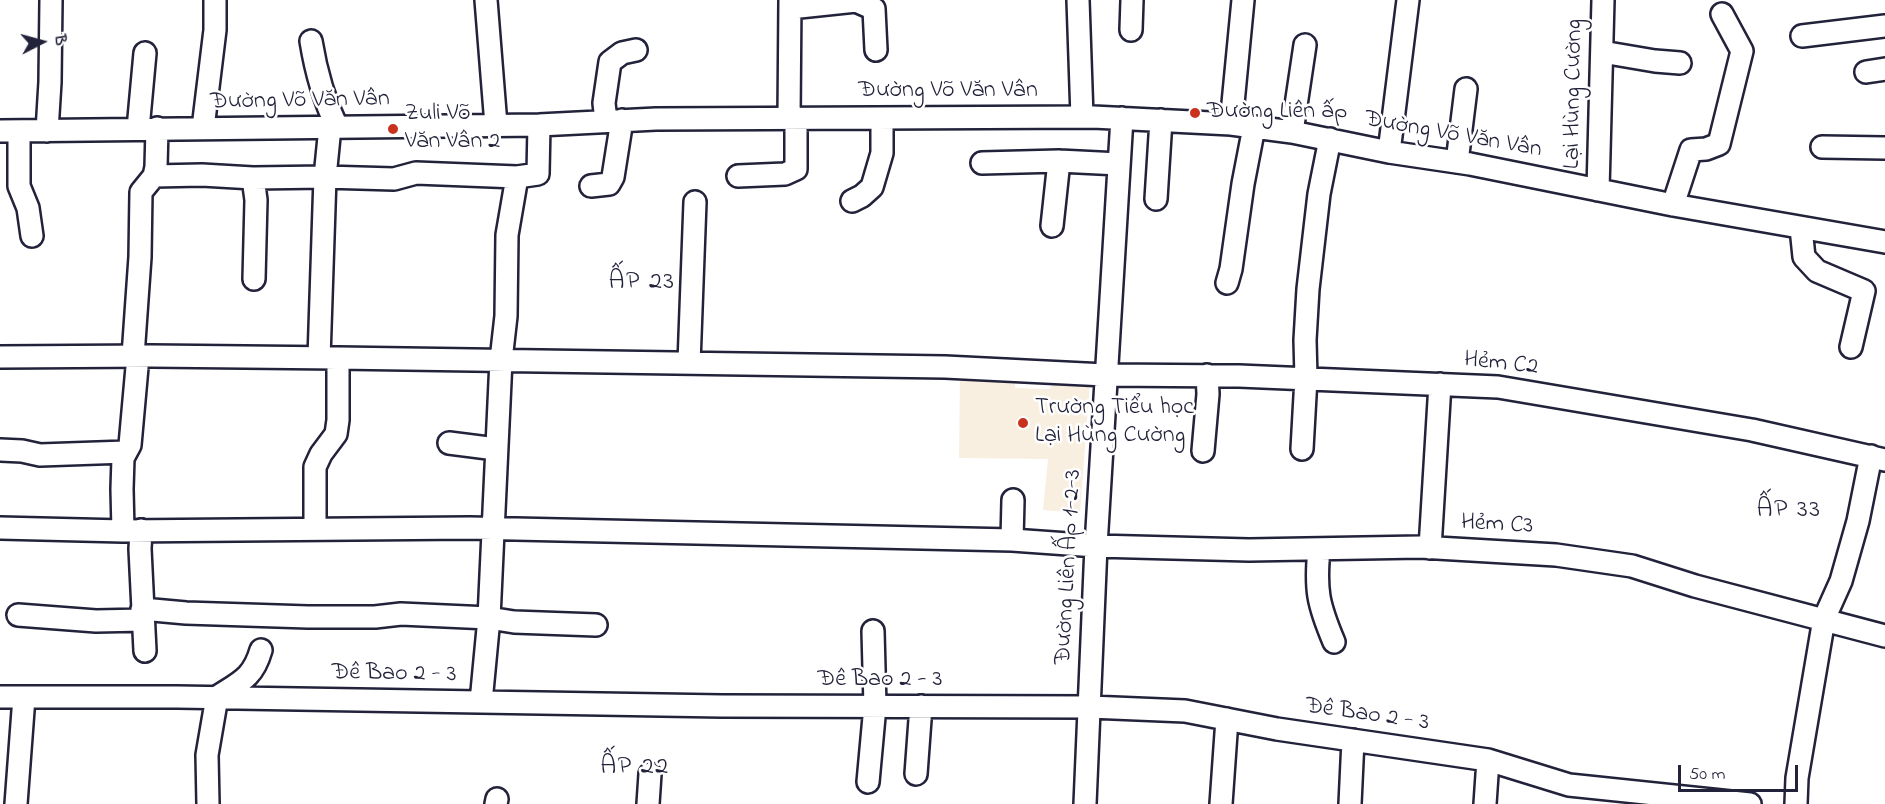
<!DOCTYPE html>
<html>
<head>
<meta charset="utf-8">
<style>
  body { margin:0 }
  #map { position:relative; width:1885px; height:804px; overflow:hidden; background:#fff; font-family:"Indie Flower",sans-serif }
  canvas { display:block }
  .north { position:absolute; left:12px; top:12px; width:60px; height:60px; -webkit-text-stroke:4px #fff; paint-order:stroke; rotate:84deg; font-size:16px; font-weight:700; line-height:24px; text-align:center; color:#22223b }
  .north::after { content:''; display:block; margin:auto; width:21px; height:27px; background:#22223b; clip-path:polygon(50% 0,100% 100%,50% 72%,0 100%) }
  .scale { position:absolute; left:1678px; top:765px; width:120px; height:27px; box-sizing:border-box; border:3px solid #22223b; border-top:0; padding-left:8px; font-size:18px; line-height:21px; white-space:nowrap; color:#22223b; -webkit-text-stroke:4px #fff; paint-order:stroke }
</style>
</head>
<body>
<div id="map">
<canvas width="1885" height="804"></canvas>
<div class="north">B</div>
<div class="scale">50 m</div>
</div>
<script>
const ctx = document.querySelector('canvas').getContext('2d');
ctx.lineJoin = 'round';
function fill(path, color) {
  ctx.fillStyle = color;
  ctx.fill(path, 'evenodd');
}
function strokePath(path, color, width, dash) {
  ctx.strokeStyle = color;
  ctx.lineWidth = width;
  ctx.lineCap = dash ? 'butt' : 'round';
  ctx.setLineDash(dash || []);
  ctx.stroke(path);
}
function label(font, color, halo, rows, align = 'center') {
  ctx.font = font + ' "Indie Flower",sans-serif';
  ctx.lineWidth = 5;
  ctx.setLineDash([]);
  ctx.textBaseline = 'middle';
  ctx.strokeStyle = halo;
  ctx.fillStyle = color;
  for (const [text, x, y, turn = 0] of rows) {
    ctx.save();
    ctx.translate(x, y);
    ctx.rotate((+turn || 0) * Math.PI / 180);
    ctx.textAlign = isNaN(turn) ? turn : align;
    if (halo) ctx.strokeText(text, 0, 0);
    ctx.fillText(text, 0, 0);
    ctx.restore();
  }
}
const built = new Path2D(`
  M960 377 1015 378V388L1049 389 1056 380 1090 382 1080 513 1043 510 1048 459 959 458Z`);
const minor = new Path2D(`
  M486 0 496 125
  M1078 0 1082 117
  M790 8 856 1 874 9 876 50
  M1131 30 1132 0
  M1802 36 1885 26
  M311 41C316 72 323 98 337 127
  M1602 52 1655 61 1680 63
  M1866 72 1885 69
  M789 118 790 0
  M606 121 604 103 610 62 622 53 636 50
  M1231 124 1243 0
  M330 127 325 177 394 179 416 173 517 177
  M203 128 215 30V0
  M138 129 145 53
  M0 131 539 125 656 119 1093 117 1231 124 1292 132 1389 152 1470 164 1673 205 1885 242
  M19 131V186L28 208 32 236
  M47 131 50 82 51 0
  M1292 132 1305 45
  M1822 147 1885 148
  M1389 152 1408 0
  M1457 162 1466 89
  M982 163 1059 161 1119 164
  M154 176 202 175 253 178 325 177 319 358
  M738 176 785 174 796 169V118
  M253 178 256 200 254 279
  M591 186 609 184 613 177 622 120
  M1598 190 1603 0
  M1156 199 1161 120
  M852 201 862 196 872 187 882 153V118
  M1673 205 1691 150 1706 149 1719 144 1742 51 1722 14
  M1052 226 1059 161
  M1801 228 1804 257 1817 271 1864 291 1851 347
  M1227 283 1231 269 1243 184 1254 127
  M133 356 140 257 141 192 154 176 156 167 157 128
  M0 357 151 356 338 358 945 367 1105 375 1239 376 1498 387 1752 430 1885 460
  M689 363 695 202
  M449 443 496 449
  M1302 449 1306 378 1305 340 1308 289 1319 194 1330 139
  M0 450 22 451 40 455 126 452
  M1203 451 1208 394 1207 375
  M0 528 123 531 470 528 1012 540 1096 546 1249 550 1420 547 1556 555 1632 566 1695 586 1885 636
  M315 529V467L321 454 336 434 338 420V358
  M141 530 140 549 145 651
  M123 531 122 489 123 458 130 445 138 356
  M1012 540 1013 500
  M1430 548 1440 384
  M1319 549C1315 590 1318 604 1334 642
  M142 609 186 613 308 617H375L401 614 489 618 514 622 596 625
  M18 615 96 621 143 620
  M0 697H177L722 706 1090 707 1185 711 1277 729 1488 760 1569 785 1750 804
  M481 702 489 618 501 360 506 316 507 235 517 177 538 174 539 125
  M916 774 921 706
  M868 782 875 706 873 631
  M16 804 24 697
  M208 804 207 755 217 697C240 682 253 678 261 650
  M496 804 497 799
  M648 804 650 774
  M1085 804 1096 546 1122 118
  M1221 804 1227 719
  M1350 804 1353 740
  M1485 804 1488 760
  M1796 804 1797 778 1824 619 1841 581 1858 521 1871 456`);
const markers = [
  [1195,113,6,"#c8321e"],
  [393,129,6,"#c8321e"],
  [1023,423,6,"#c8321e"]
];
const streetNames = [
  ["Đường Võ Văn Vân",948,92],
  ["Lại Hùng Cường",1575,94,-89],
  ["Đường Võ Văn Vân",300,102,-1],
  ["Đường Võ Văn Vân",1453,136,10],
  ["Hẻm C2",1501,365,6],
  ["Hẻm C3",1497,526,3],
  ["Đường Liên Ấp 1-2-3",1070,567,-87],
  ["Đê Bao 2 - 3",394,675,1],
  ["Đê Bao 2 - 3",880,681],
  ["Đê Bao 2 - 3",1367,716,8]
];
const poiNames = [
  ["Đường Liên ấp",1207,113],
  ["Zuli Võ",405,115],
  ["Văn Vân 2",405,143],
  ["Trường Tiểu học",1035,409],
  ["Lại Hùng Cường",1035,437]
];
const neighbourhoodNames = [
  ["ẤP 23",642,284],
  ["ẤP 33",1789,512],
  ["ẤP 22",635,769]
];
fill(built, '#f8efe1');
strokePath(minor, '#22223b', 26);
strokePath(minor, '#fff', 21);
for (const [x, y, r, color] of markers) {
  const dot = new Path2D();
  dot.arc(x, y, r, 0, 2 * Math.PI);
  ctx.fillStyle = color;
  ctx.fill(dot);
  strokePath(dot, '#fff', 2);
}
label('24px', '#22223b', '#fff', streetNames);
label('24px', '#22223b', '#fff', poiNames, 'left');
ctx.letterSpacing = '1.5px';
label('26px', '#22223b', '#fff', neighbourhoodNames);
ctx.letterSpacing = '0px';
</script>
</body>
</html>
